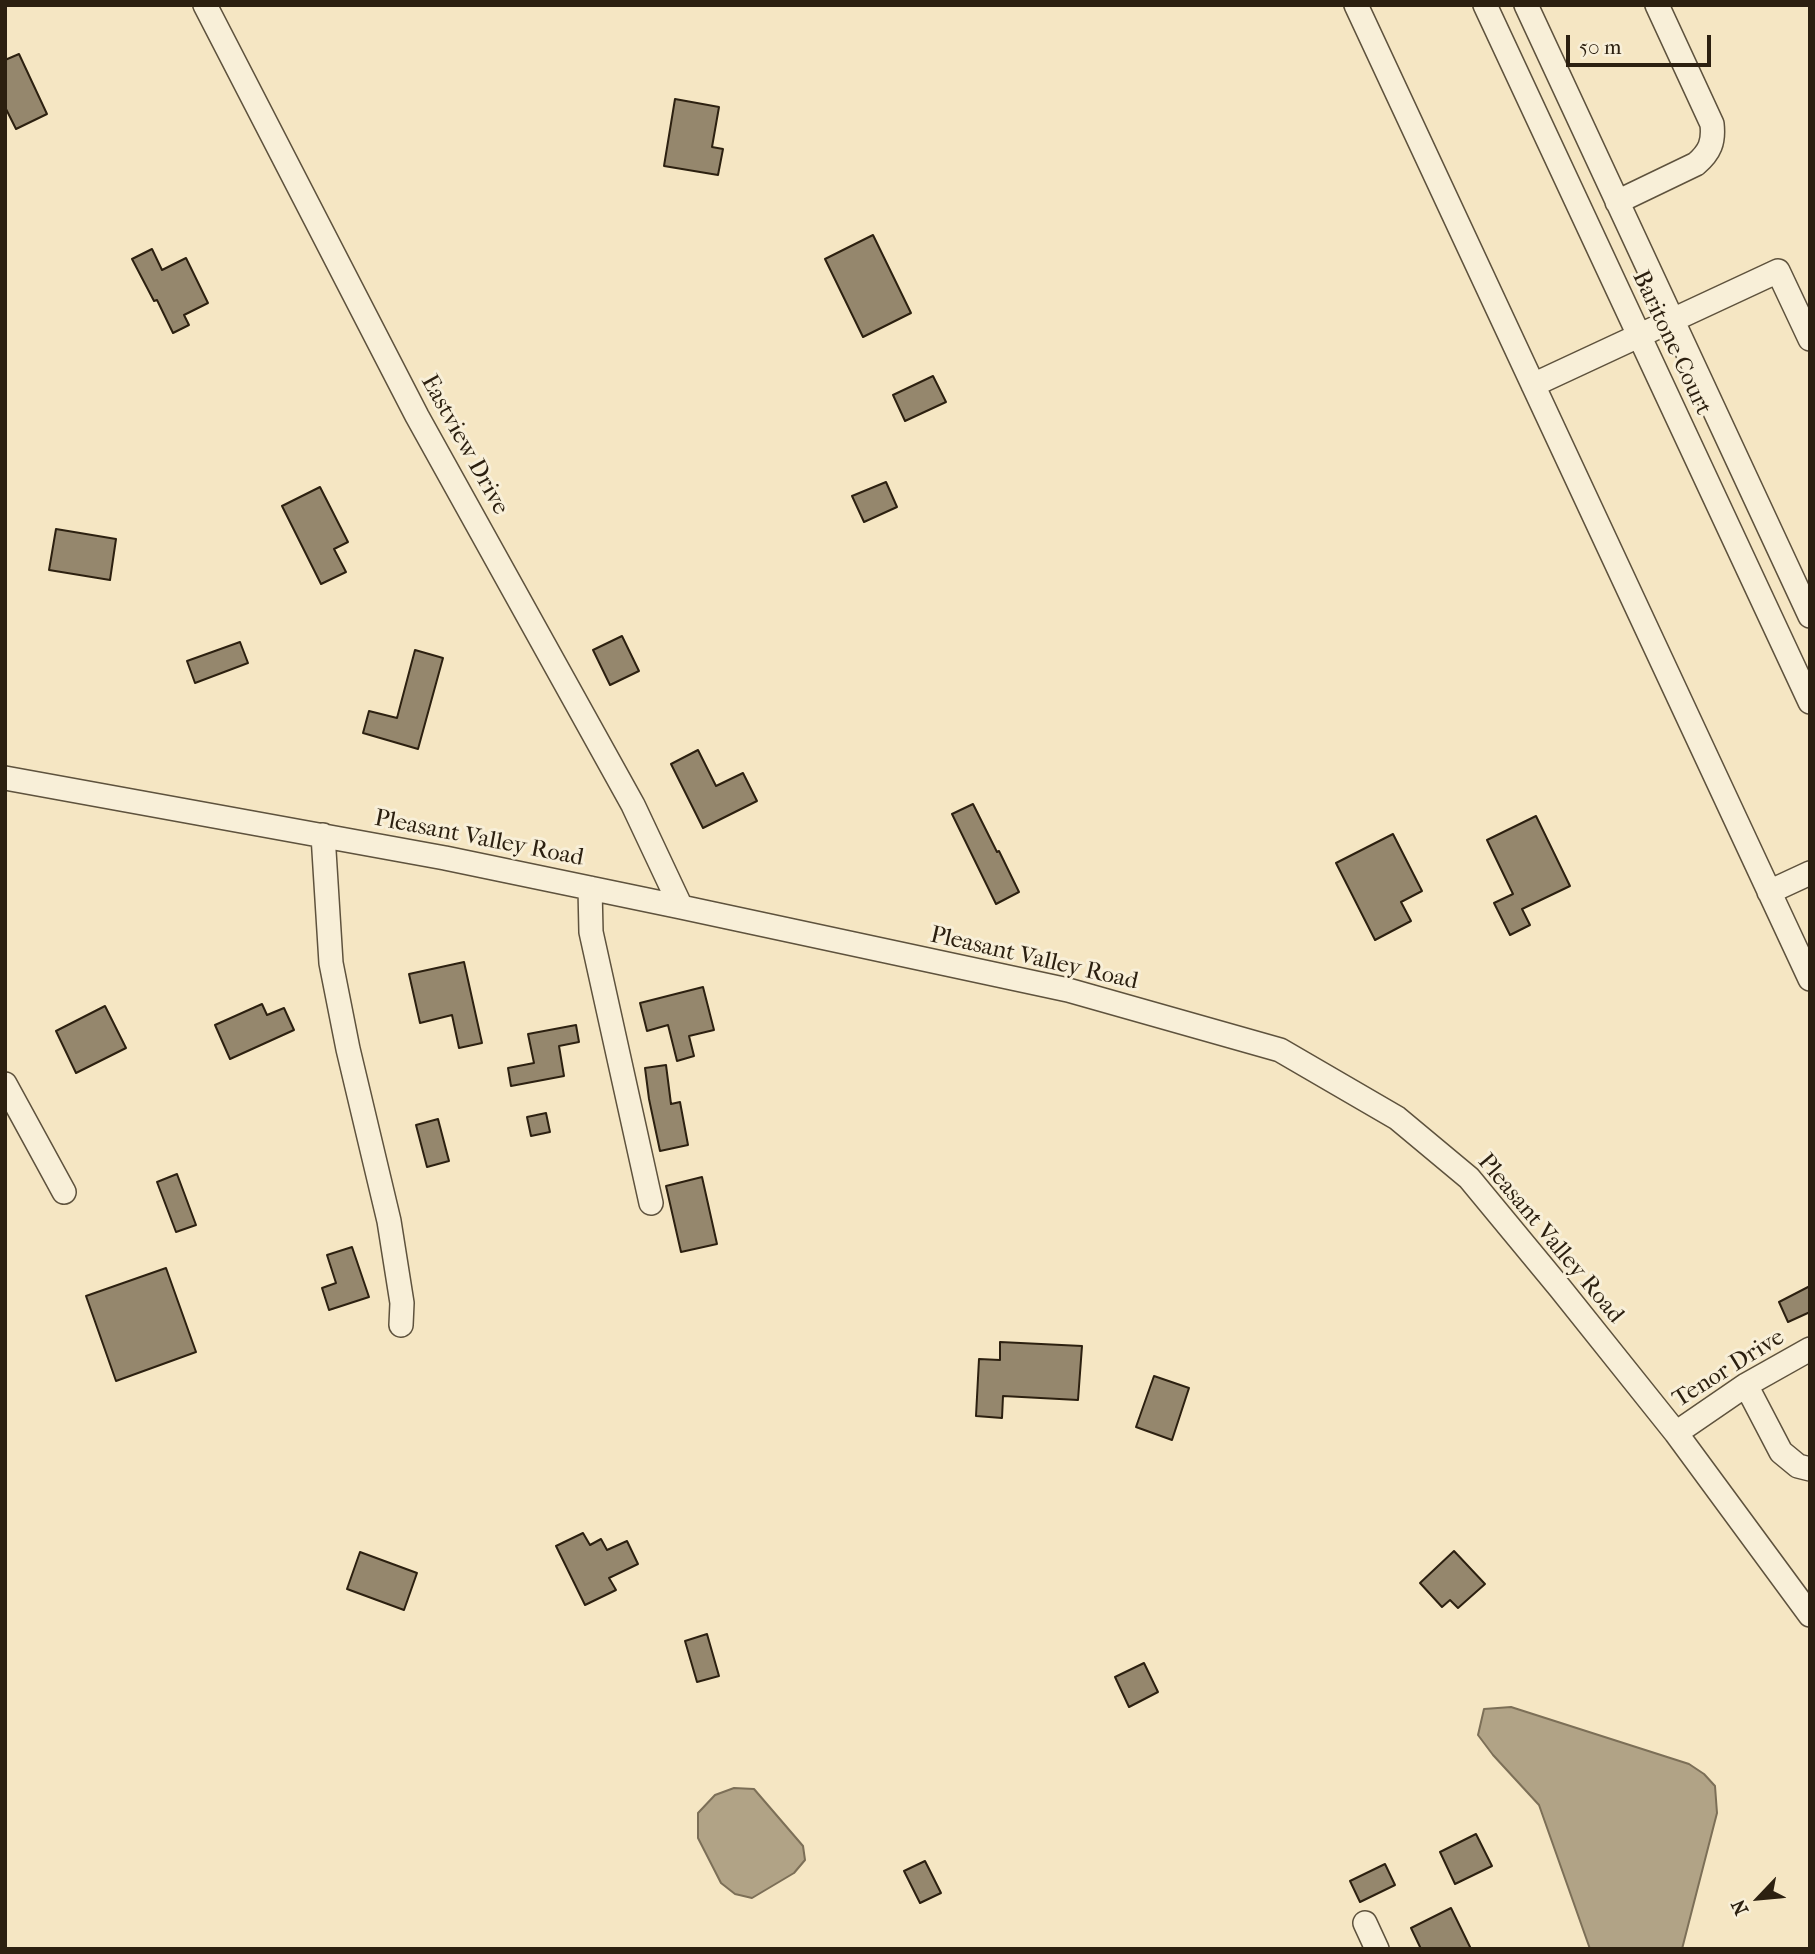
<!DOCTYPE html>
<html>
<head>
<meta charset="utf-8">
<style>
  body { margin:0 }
  #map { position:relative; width:1815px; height:1954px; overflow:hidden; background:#f5e6c3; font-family:"IM FELL French Canon",serif }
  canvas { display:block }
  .frame { position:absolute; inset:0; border:7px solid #2c2010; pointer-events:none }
  .north { position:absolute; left:1724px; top:1863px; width:70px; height:70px; -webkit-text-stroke:5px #f8efd8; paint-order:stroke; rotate:244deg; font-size:19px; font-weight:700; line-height:28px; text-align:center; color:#2c2010 }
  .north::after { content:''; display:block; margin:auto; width:24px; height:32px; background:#2c2010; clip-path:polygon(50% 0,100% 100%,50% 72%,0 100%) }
  .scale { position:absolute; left:1566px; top:35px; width:145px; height:32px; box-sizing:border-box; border:4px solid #2c2010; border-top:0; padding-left:9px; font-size:21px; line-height:24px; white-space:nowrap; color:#2c2010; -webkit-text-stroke:5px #f8efd8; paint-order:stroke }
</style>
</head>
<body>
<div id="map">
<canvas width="1815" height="1954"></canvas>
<div class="frame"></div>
<div class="north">N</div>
<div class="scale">50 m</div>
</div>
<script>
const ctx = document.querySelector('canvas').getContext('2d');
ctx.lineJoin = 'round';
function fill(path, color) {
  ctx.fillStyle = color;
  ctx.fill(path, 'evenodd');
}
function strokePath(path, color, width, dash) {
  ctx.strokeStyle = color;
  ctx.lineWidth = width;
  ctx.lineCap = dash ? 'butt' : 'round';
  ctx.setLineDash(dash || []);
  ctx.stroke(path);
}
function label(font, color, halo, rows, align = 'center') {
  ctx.font = font + ' "IM FELL French Canon",serif';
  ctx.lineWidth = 6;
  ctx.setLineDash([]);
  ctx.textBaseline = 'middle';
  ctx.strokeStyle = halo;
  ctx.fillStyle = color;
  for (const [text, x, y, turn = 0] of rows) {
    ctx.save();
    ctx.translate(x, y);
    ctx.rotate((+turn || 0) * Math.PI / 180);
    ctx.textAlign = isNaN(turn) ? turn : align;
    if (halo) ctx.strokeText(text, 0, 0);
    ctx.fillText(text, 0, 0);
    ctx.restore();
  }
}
const water = new Path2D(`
  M1511 1707 1689 1764 1704 1774 1715 1786 1717 1813 1682 1949H1590L1539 1805 1493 1755 1478 1735 1484 1709Z
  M734 1788 754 1789 803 1846 805 1860 794 1873 752 1898 735 1894 721 1883 698 1838V1813L715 1795Z`);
const building = new Path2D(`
  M19 54 47 114 16 129 5 107V60Z
  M675 99 719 107 712 147 723 149 718 175 664 166Z
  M873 235 911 313 863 337 825 259Z
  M152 249 162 270 186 258 208 303 184 315 189 325 173 333 157 300 154 301 132 259Z
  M933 376 946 402 905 421 893 395Z
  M886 482 897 507 864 522 852 496Z
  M320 487 348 542 334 549 346 572 321 584 282 506Z
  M56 529 116 539 110 580 49 570Z
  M622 636 639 671 610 685 593 650Z
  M240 642 248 663 195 683 187 661Z
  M415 650 443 658 418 749 363 733 369 711 397 718Z
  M698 750 716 786 743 773 757 801 703 828 671 764Z
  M973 804 997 852 999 851 1019 892 996 904 952 814Z
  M1536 816 1570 886 1522 909 1530 925 1510 935 1494 903 1513 894 1487 840Z
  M1393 834 1422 891 1401 902 1411 921 1375 940 1336 863Z
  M464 962 482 1043 459 1048 452 1015 420 1023 409 974Z
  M703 987 714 1030 689 1036 694 1056 677 1061 668 1025 647 1031 640 1003Z
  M262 1004 267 1015 284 1008 294 1030 230 1059 215 1025Z
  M105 1006 126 1048 76 1073 56 1031Z
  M576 1025 579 1042 559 1046 564 1076 511 1086 508 1068 534 1063 528 1034Z
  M666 1065 671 1104 680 1102 688 1145 660 1151 649 1099 645 1068Z
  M546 1113 550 1132 531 1136 527 1117Z
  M438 1119 449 1161 427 1167 416 1125Z
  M177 1174 196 1225 176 1232 157 1182Z
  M702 1177 717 1244 681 1252 666 1186Z
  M352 1247 369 1297 329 1310 322 1288 336 1283 327 1255Z
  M166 1268 196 1352 116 1381 86 1296Z
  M1810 1286V1312L1788 1322 1779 1302Z
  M1000 1342 1082 1346 1078 1400 1003 1396 1002 1418 976 1416 979 1359 1000 1360Z
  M1154 1376 1189 1388 1172 1440 1136 1427Z
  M583 1533 590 1545 601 1539 607 1550 627 1541 638 1564 609 1578 616 1590 585 1605 556 1546Z
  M1454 1551 1485 1584 1458 1608 1450 1600 1442 1607 1420 1583Z
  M360 1552 417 1573 404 1610 347 1589Z
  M707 1634 719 1676 697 1682 685 1641Z
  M1144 1663 1158 1692 1129 1707 1115 1677Z
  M1476 1834 1492 1866 1455 1884 1440 1852Z
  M925 1861 941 1893 920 1903 904 1871Z
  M1385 1864 1395 1885 1360 1902 1350 1881Z
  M1451 1908 1471 1949H1421L1411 1928Z`);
const minor = new Path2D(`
  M205 5 417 416 633 805 681 907
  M1356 5 1810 979
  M1485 5 1810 702
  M1526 5 1810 616
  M1617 202 1696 164C1710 152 1714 142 1712 124L1657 5
  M1533 385 1778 271 1810 339
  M5 778 445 858 681 907 1068 990 1280 1050 1397 1118 1469 1178 1560 1288 1676 1433 1810 1615
  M323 835 331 963 348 1049 389 1221 402 1303 401 1325
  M590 888 591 932 651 1203
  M1769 892 1810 873
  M5 1084 64 1192
  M1746 1385 1781 1452 1798 1466 1810 1469
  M1676 1433 1746 1385 1810 1349
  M1365 1923 1377 1949`);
const streetNames = [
  ["Baritone Court",1671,343,65],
  ["Eastview Drive",464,445,61],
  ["Pleasant Valley Road",479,839,11],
  ["Pleasant Valley Road",1034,959,13],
  ["Pleasant Valley Road",1550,1239,50],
  ["Tenor Drive",1729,1369,-32]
];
fill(water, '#b1a386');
strokePath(water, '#7c6f57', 2);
fill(building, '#95876d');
strokePath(building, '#2c2010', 2);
strokePath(minor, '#5e523d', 26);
strokePath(minor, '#f8efd8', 23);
label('24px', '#2c2010', '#f8efd8', streetNames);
</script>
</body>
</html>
